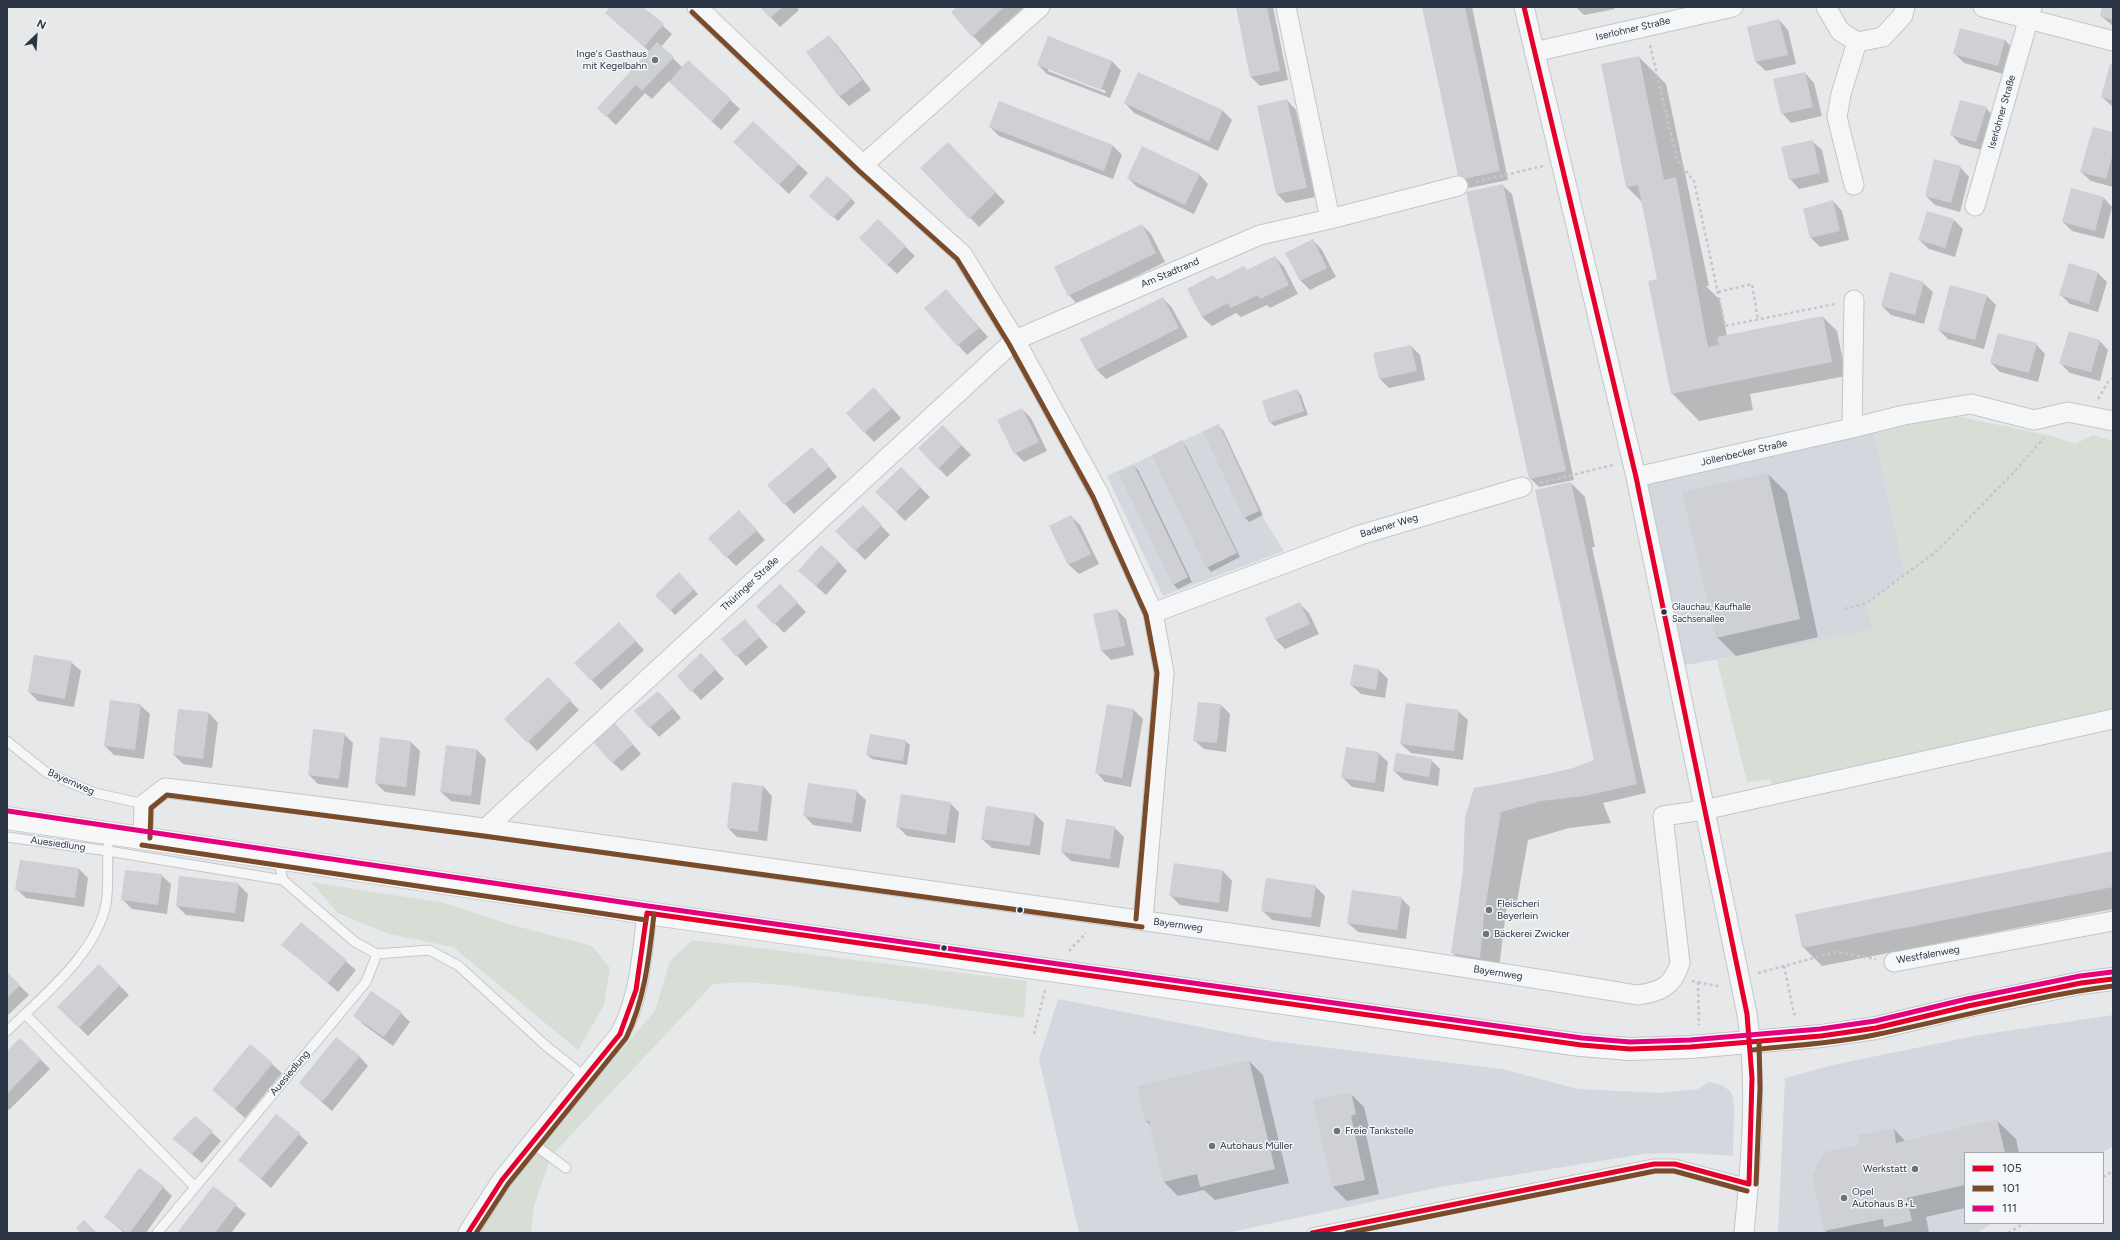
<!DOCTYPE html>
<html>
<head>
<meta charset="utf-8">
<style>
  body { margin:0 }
  #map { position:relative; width:2120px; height:1240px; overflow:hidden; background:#e6e8ea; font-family:Figtree,sans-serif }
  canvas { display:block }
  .frame { position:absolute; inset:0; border:8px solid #2b3445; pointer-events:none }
  .legend { position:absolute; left:1964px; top:1152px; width:140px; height:72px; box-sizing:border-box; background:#f4f6f9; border:1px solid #a4a8b1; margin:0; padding:5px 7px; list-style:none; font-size:12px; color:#2b3445 }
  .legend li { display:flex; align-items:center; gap:8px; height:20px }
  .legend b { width:20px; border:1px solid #a4a8b1 }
  .north { position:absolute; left:16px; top:16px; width:40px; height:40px; -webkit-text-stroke:3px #f4f6f9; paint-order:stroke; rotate:25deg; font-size:11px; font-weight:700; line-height:16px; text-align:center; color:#2b3445 }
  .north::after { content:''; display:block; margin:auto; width:14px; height:18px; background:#2b3445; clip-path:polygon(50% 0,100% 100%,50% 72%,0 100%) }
</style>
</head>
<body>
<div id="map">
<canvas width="2120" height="1240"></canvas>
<div class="frame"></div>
<ul class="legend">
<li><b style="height:5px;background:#e4002b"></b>105</li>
<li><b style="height:5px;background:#7a4b2a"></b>101</li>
<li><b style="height:5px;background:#e5007d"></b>111</li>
</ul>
<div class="north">N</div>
</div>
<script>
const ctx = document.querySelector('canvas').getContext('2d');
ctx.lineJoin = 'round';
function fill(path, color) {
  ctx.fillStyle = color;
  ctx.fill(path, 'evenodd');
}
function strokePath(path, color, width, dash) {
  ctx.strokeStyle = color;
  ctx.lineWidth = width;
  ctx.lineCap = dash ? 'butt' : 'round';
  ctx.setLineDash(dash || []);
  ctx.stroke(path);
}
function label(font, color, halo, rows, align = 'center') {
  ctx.font = font + ' Figtree,sans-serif';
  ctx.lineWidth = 3;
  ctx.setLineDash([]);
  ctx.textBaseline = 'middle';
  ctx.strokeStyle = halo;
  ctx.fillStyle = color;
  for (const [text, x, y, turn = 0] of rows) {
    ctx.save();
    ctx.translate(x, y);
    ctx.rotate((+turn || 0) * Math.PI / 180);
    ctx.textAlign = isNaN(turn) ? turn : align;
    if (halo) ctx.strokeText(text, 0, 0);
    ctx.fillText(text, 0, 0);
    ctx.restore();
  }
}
const built = new Path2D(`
  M1872 422 1905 574 1867 603 1873 630 1804 644 1675 667 1636 477Z
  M1219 424 1259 511 1284 551 1163 596 1107 476Z
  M1058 999 1272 1041 1502 1069 1578 1089 1662 1093 1698 1089 1709 1082 1722 1085 1732 1093 1734 1108 1733 1156 1688 1153 1643 1154 1440 1187 1227 1233H1079L1039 1059Z
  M2113 1015V1146L2102 1153H1965V1223H1992L1977 1233H1778L1785 1078 1833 1065 1979 1035Z`);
const green = new Path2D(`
  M1955 416 2048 435 2075 444 2093 435 2113 441V713L1773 790 1770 779 1747 782 1717 660 1872 630 1867 603 1905 574 1872 422Z
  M311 882 444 903 512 925 592 946 610 968 604 1005 578 1050 453 947 389 934 338 913Z
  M692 940 1027 981 1024 1018 783 985 744 982 713 984 553 1154 540 1144 655 1011 670 961Z
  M532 1143 551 1157 534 1206 531 1233H468Z`);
const shadow = new Path2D(`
  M611 7H642L672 34 661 47 683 68 689 62 740 109 721 130 669 81 652 99 645 93 616 125 598 108 650 52 606 13Z
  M761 7H797L799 10 780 27Z
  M958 7H1024L982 45 973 36Z
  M1237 7H1273L1288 80 1260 86 1251 77Z
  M1424 7H1472L1508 180 1469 188 1460 179Z
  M1576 7H1614L1615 9 1584 15Z
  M2104 7H2113V26L2101 16Z
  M1779 20 1788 30 1796 64 1766 71 1756 62 1748 28Z
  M829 36 838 46 871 90 849 106 840 97 807 52Z
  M2005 40 2014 50 2007 75 1964 63 1954 53Z
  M1639 57 1666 84 1709 286H1706L1720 300 1727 336 1823 317 1837 331 1846 376 1750 394 1753 410 1699 421 1672 393 1658 280 1642 202 1627 187Z
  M1112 61 1121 71 1110 98 1047 74 1038 65ZM1048 68 1106 91 1105 93 1048 71Z
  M2113 66V107L2102 97Z
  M1139 73 1223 111 1232 120 1218 151 1134 113 1125 103Z
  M1805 73 1814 83 1822 116 1791 123 1782 113Z
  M1287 100 1296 110 1315 197 1286 203 1277 194Z
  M999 102 1113 146 1122 155 1113 179 999 136 990 127Z
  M1986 108 1995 118 1985 151 1960 144 1951 134Z
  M2113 133V187L2091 181 2081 172Z
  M1812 141 1822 150 1829 182 1799 189 1790 179Z
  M948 143 1005 202 979 227 922 168Z
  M744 152 798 164 808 173 789 194Z
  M1960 167 1969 177 1960 212 1935 205 1926 196Z
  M1199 174 1208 184 1194 214 1137 187 1128 178Z
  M1502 185 1512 194 1574 480 1539 487 1530 478Z
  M2103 197 2112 207 2104 239 2072 231 2063 222Z
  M851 198 855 203 838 221 815 200Z
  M1833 201 1842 211 1849 240 1820 247 1811 238Z
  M878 220 915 256 897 274 870 248Z
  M1954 220 1963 229 1955 257 1929 249 1919 240Z
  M1142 225 1151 234 1165 262 1078 305 1069 295Z
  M1313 240 1322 250 1336 277 1310 290 1301 281 1286 253Z
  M1275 257 1284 267 1298 294 1270 308 1267 305 1241 317 1236 313 1212 326 1202 317 1213 276 1217 280 1247 271Z
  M2069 265 2098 273 2107 282 2098 312 2070 304 2060 294Z
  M1923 283 1933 292 1924 324 1891 315 1882 306Z
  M946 290 988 337 967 355 925 308Z
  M1987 296 1996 305 1984 349 1948 339 1939 330Z
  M1163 298 1172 308 1188 337 1106 379 1096 369Z
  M2099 340 2108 350 2100 381 2070 373 2060 363Z
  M2036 344 2045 354 2038 382 2000 372 1991 363Z
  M1411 346 1420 355 1425 380 1389 388 1380 379Z
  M1297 390 1301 395 1308 415 1274 426 1270 422Z
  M883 398 901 418 874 442 847 413Z
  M1022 409 1031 418 1047 451 1024 462 1015 453Z
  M943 426 971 455 947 477 919 448Z
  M1218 426 1223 430 1263 515 1249 522 1245 518Z
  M1182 442 1186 446 1240 557 1211 572 1207 567Z
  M821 457 837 477 794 514 768 485Z
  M1134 466 1138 470 1192 582 1178 589 1173 584Z
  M901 468 930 497 905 521 877 492Z
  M1768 474 1787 493 1818 637 1736 656 1717 637Z
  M1571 483 1585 497 1595 547H1592L1646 793 1603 803 1611 823 1569 828 1528 840 1516 907 1507 904 1498 976 1470 971 1452 952 1475 789 1573 769 1596 761Z
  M872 516 890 535 865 560 837 531Z
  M1071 516 1080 525 1099 564 1079 574 1069 565 1050 526Z
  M748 521 765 540 736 566 727 557Z
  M838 561 847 571 826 595 809 580Z
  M679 574 698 594 675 615 656 595Z
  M780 585 806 612 784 633 758 606Z
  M1300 604 1309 613 1319 634 1285 649 1276 640Z
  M1117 610 1126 619 1134 655 1111 660 1102 651 1094 615Z
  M745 621 768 647 746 666 723 639Z
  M628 633 644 650 601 690 576 663Z
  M71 662 81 671 74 707 38 701 29 692Z
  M710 664 724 679 701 700 678 676Z
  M1379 670 1388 679 1385 698 1361 694 1351 685Z
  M548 678 579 710 537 751 506 719Z
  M667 701 681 718 659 737 635 711Z
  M140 705 150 714 144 759 114 755 105 746Z
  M1108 705 1134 710 1143 719 1131 787 1105 782 1096 772Z
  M1221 705 1230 714 1226 752 1204 749 1194 740Z
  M1458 711 1468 720 1463 760 1411 753 1401 744Z
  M209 713 218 723 212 768 183 764 174 755Z
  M344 734 353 743 348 788 318 784 309 775Z
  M624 734 641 754 622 771 612 762Z
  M905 741 910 745 907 765 872 759 867 755Z
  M411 742 420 751 415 796 385 792 376 783Z
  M477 750 486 759 480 805 451 801 441 792Z
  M1378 753 1388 762 1384 792 1352 787 1343 778Z
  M1431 760 1440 769 1438 786 1404 780 1394 771Z
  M763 786 772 796 767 841 737 837 728 828Z
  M856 791 866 800 861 832 813 825 804 815Z
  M950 803 959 812 955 843 907 836 898 827Z
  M987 807 1035 814 1044 823 1040 855 992 848 982 839Z
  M1114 827 1124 837 1119 868 1071 861 1062 852Z
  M2113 852V909L1822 966 1803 947Z
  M1175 864 1223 871 1232 881 1228 912 1180 905 1171 896Z
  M79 869 88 878 84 907 26 898 16 889Z
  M161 875 171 884 167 914 132 909 123 900Z
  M238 884 248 894 244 922 186 915 177 906Z
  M1315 886 1325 896 1320 927 1272 920 1263 911Z
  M1401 898 1410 907 1406 939 1358 932 1348 923Z
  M301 923 356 970 338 992 283 945Z
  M99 965 129 995 88 1036 58 1007Z
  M7 973 29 995 7 1016Z
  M401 1013 410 1022 393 1046 364 1025 355 1016Z
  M20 1039 50 1069 9 1110 7 1108V1052Z
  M250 1045 282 1073 245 1118 213 1090Z
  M359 1056 368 1066 332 1111 300 1083Z
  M1249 1061 1263 1075 1289 1183 1215 1200 1204 1190 1178 1196 1164 1182 1151 1126 1146 1121Z
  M1350 1093 1364 1107 1369 1128 1365 1130 1379 1194 1347 1201 1333 1187Z
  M195 1117 221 1141 202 1163 174 1139Z
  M1997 1121 2016 1139 2019 1153H1965V1208L1926 1217 1929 1233H1828L1825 1231 1859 1146 1894 1129 1906 1142Z
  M299 1134 308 1143 271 1188 239 1160Z
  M163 1187 172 1196 146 1233H124L106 1217Z
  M213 1187 246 1214 231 1233H178Z`);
const building = new Path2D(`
  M610 7H643L664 24 644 47 605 13Z
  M760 7H783L770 18Z
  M957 7H1004L972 37 951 12Z
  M1236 7H1267L1280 71 1250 77Z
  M1422 7H1465L1500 171 1459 180Z
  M2102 7H2113V20L2100 16Z
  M1779 19 1788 55 1755 62 1747 27Z
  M1960 28 2005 40 1998 66 1953 54Z
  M829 35 862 80 839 97 806 52Z
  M1048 36 1112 61 1101 90 1037 65Z
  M657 42 674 57 642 91 636 85 606 117 597 108Z
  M1639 56 1664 180 1676 177 1708 347 1719 345 1717 337 1823 316 1832 362 1671 394 1648 281 1657 279 1638 185 1626 187 1601 64Z
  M688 60 731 99 712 121 669 82Z
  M2110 64 2113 65V101L2101 97Z
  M1138 72 1223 110 1209 142 1124 103Z
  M1805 72 1813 107 1781 114 1773 79Z
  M1287 99 1307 188 1276 194 1257 106Z
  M1960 100 1987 107 1976 142 1950 135Z
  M999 101 1113 145 1104 171 989 127Z
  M753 121 799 164 779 185 733 142Z
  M2093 127 2113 132V153L2106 179 2080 172Z
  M1813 140 1820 173 1789 180 1781 147Z
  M948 142 996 192 969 219 920 168Z
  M1142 146 1200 174 1185 205 1127 178Z
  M1934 159 1961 166 1951 203 1925 196Z
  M827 176 852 198 833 218 809 196Z
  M1503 184 1566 471 1529 479 1466 192Z
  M2071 188 2104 197 2095 231 2062 222Z
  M1833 200 1840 231 1810 238 1803 209Z
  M1927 211 1954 219 1945 248 1918 240Z
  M878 219 906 246 887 265 859 238Z
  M1142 224 1156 253 1068 296 1054 267Z
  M1313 239 1327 268 1300 281 1285 253Z
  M1275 256 1289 285 1260 299 1258 295 1231 308 1228 303 1202 317 1187 289 1213 275 1216 280 1244 266 1247 270Z
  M2069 263 2098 272 2089 304 2059 295Z
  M1890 272 1924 282 1915 315 1881 306Z
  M1950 285 1987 295 1975 340 1938 330Z
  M946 289 979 328 957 346 924 308Z
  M1163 297 1179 328 1096 370 1080 339Z
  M2069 331 2100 340 2091 372 2059 364Z
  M1998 333 2037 343 2029 373 1990 363Z
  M1411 345 1417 371 1379 379 1373 353Z
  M874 387 892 408 864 433 846 413Z
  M1297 389 1304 411 1269 423 1262 401Z
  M1022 408 1039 442 1014 454 997 420Z
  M1219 424 1259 511 1244 518 1203 432Z
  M943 425 962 445 938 469 918 448Z
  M1182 440 1237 553 1206 568 1152 455Z
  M812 447 829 467 784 505 767 485Z
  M1134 465 1188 577 1173 585 1118 472Z
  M901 467 921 487 896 512 875 492Z
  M1768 473 1800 619 1716 638 1682 492Z
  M1571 482 1637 784 1585 796 1541 801 1501 812 1484 915 1480 958 1451 953 1463 872 1465 817 1474 788 1536 777 1573 768 1594 760 1535 490Z
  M863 505 882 525 855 551 835 531Z
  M739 510 757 530 726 558 708 538Z
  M1071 515 1091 554 1068 565 1049 526Z
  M821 545 839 561 816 586 798 571Z
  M679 572 694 589 670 611 655 595Z
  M780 584 798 602 774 625 756 606Z
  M1300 602 1310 624 1275 640 1265 618Z
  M1117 609 1125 646 1101 651 1093 614Z
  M745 619 760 637 736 657 721 639Z
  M619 622 636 641 591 681 574 663Z
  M701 653 716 669 691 692 677 676Z
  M34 655 72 661 65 699 28 692Z
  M1354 664 1379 669 1376 690 1350 685Z
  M548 677 571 700 527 743 504 719Z
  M658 691 673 708 649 728 634 711Z
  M110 700 141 704 135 750 104 746Z
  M1198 702 1221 704 1217 743 1193 741Z
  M1406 703 1459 710 1454 751 1400 744Z
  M1107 704 1134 709 1122 778 1095 773Z
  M178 709 209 712 203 759 173 755Z
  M615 723 633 744 612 763 593 742Z
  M313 729 345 733 339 779 308 775Z
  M870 734 906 740 903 761 866 755Z
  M380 737 411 741 406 787 375 783Z
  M446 745 477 749 471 796 440 792Z
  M1346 747 1379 752 1375 783 1341 778Z
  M1396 753 1432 759 1429 777 1393 771Z
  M732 782 763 786 758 832 727 828Z
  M808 783 857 790 852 823 803 816Z
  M901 794 951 802 946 835 896 827Z
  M986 806 1035 813 1030 846 981 839Z
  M1066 819 1115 826 1110 859 1061 852Z
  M2113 851V887L1802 948 1795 914Z
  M20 860 79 868 75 898 15 890Z
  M1174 863 1223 870 1219 903 1169 896Z
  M125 870 162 874 158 905 121 900Z
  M179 876 239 883 235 913 176 906Z
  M1266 878 1316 885 1311 918 1261 911Z
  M1352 890 1402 897 1397 930 1347 923Z
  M301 922 347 960 328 983 281 945Z
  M99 964 120 985 79 1028 57 1007Z
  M7 972 20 985 7 998Z
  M371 991 402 1012 384 1037 353 1016Z
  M336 1037 360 1056 322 1102 299 1083Z
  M20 1038 41 1059 7 1094V1051Z
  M250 1044 273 1063 235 1109 212 1090Z
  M1249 1060 1275 1169 1200 1187 1197 1174 1163 1182 1149 1121 1145 1122 1137 1086Z
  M1351 1092 1356 1114 1351 1116 1365 1180 1332 1187 1313 1100Z
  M276 1114 300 1133 261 1179 238 1160Z
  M195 1116 213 1131 192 1154 172 1139Z
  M1997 1119 2005 1153H1965V1185L1907 1198 1912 1221 1884 1227 1883 1219 1824 1231 1812 1176 1824 1152 1860 1145 1858 1135 1894 1128 1896 1143Z
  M139 1168 164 1186 130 1233H126L104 1217Z
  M213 1186 237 1204 215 1233H177Z
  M84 1220 97 1233H77L79 1231 76 1228Z`);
const path = new Path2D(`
  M1650 45 1677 160 1694 181 1725 326 1835 304
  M1476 182 1543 166
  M1718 292 1752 284 1758 319
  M2098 399 2108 382 2113 378
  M1540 483 1613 465
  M1845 609 1867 603 1938 550 2014 472 2044 438
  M1069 951 1086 933
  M1784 966 1794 1014 1799 1015
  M1758 973 1836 952 1876 959
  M1692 981 1717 986 1721 984
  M1698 982 1699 1025
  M1034 1034 1045 990
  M2103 1177 2113 1171
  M2008 1233 2025 1223`);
const lane = new Path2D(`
  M7 741 47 773 95 793 144 804
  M7 837 108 851 283 880
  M278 858 283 880 355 942 377 954 429 950 459 966 545 1045 585 1077
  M25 1014 195 1187
  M7 1031C42 997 96 954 106 904 109 886 107 865 108 846
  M532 1143 566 1168
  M157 1233 366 982 377 954
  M1312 1233 1654 1164H1675L1749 1184`);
const street = new Path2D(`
  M697 7 863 165 962 254 1015 340 1099 494 1153 613 1164 673 1143 920
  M1524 7 1636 477 1747 1014C1758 1087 1751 1160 1744 1233
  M1826 7 1840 31 1857 42 1883 37 1903 15 1905 7
  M1983 7 2113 41
  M1534 52 1733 7
  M863 165 1040 7
  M1854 185 1837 117 1841 94 1857 42
  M1975 206 2032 7
  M1330 219 1458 186
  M1852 428 1904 415 1971 404 2034 420 2068 412 2113 421
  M1636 477 1852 428 1854 300
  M1153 613 1360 535 1522 487
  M485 829 1015 340 1260 235 1330 219 1286 7
  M143 838 144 804 165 788C395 814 625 848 854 880 1115 917 1377 952 1637 995 1661 992 1673 986 1680 963L1663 816 1704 810 2113 719
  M1894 962 2113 921
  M468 1233 502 1180 620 1034C640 997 642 954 647 913`);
const primary = new Path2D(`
  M7 818 647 913 1581 1045 1630 1049 1690 1047 1821 1036 1876 1028 1968 1006 2081 983 2113 979`);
const bus1 = new Path2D(`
  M1524 7 1636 477 1747 1014 1752 1078 1749 1184
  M647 913 1581 1045 1630 1049 1690 1047 1821 1036 1876 1028 1968 1006 2081 983 2113 979
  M468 1233 502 1180 620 1034 636 990 647 913
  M1312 1233 1654 1164H1675L1749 1184`);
const bus2 = new Path2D(`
  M692 12 858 170 957 259 1009 344 1093 497 1146 615 1157 673 1136 919
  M150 838 151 808 167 795 484 836 1142 927
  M142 845 646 920
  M1753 1050C1793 1045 1840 1043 1879 1034 1957 1018 2034 996 2113 986
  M1756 1184 1760 1088 1759 1043
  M476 1233 508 1184 626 1038C645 999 649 957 654 914
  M1347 1233 1655 1171H1674L1747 1191`);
const bus3 = new Path2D(`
  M8 811 648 906 1582 1038 1630 1042 1690 1040 1820 1029 1875 1021 1967 999 2080 976 2112 972`);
const markers = [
  [655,60,4,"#6c737f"],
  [1664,612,3.5,"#2b3445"],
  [1020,910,3.5,"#2b3445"],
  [1489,910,4,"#6c737f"],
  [1486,934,4,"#6c737f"],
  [944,948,3.5,"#2b3445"],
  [1337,1131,4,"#6c737f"],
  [1212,1146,4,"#6c737f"],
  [1915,1169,4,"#6c737f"],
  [1844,1198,4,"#6c737f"]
];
const busNames = [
  ["Glauchau, Kaufhalle",1672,607],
  ["Sachsenallee",1672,619]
];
const streetNames = [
  ["Iserlohner Straße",1633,29,-13],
  ["Iserlohner Straße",2002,112,-74],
  ["Am Stadtrand",1170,273,-23],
  ["Jöllenbecker Straße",1744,453,-13],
  ["Badener Weg",1389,526,-17],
  ["Thüringer Straße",750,584,-43],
  ["Bayernweg",71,782,24],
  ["Auesiedlung",58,844,8],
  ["Bayernweg",1178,925,8],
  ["Westfalenweg",1928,955,-10],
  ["Bayernweg",1498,973,9],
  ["Auesiedlung",290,1073,-50]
];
const poiNames = [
  ["Inge's Gasthaus",647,54,"right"],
  ["mit Kegelbahn",647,66,"right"],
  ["Fleischeri",1497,904],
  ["Beyerlein",1497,916],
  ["Bäckerei Zwicker",1494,934],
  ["Freie Tankstelle",1345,1131],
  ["Autohaus Müller",1220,1146],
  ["Werkstatt",1907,1169,"right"],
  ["Opel",1852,1192],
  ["Autohaus B+L",1852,1204]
];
fill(built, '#d4d7dd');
fill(green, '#d6ded6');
fill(shadow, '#0003');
fill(building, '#ced0d3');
strokePath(lane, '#c4c6c8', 11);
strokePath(street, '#c4c6c8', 21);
strokePath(primary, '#c2c5c8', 24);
strokePath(path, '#c5c6ca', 2.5, [3, 3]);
strokePath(lane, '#f5f6f7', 9);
strokePath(street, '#f5f6f7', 19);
strokePath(primary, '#f8f8f8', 22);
strokePath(bus1, '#e4002b', 5);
strokePath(bus2, '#7a4b2a', 5);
strokePath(bus3, '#e5007d', 5);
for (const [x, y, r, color] of markers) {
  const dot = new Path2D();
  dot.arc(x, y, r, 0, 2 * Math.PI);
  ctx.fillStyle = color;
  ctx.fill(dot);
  strokePath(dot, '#f4f6f9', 1.5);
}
label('9px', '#2b3445', '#f4f6f9', busNames, 'left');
label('10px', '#2b3445', '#f4f6f9', streetNames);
label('10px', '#2b3445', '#f4f6f9', poiNames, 'left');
</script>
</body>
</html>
